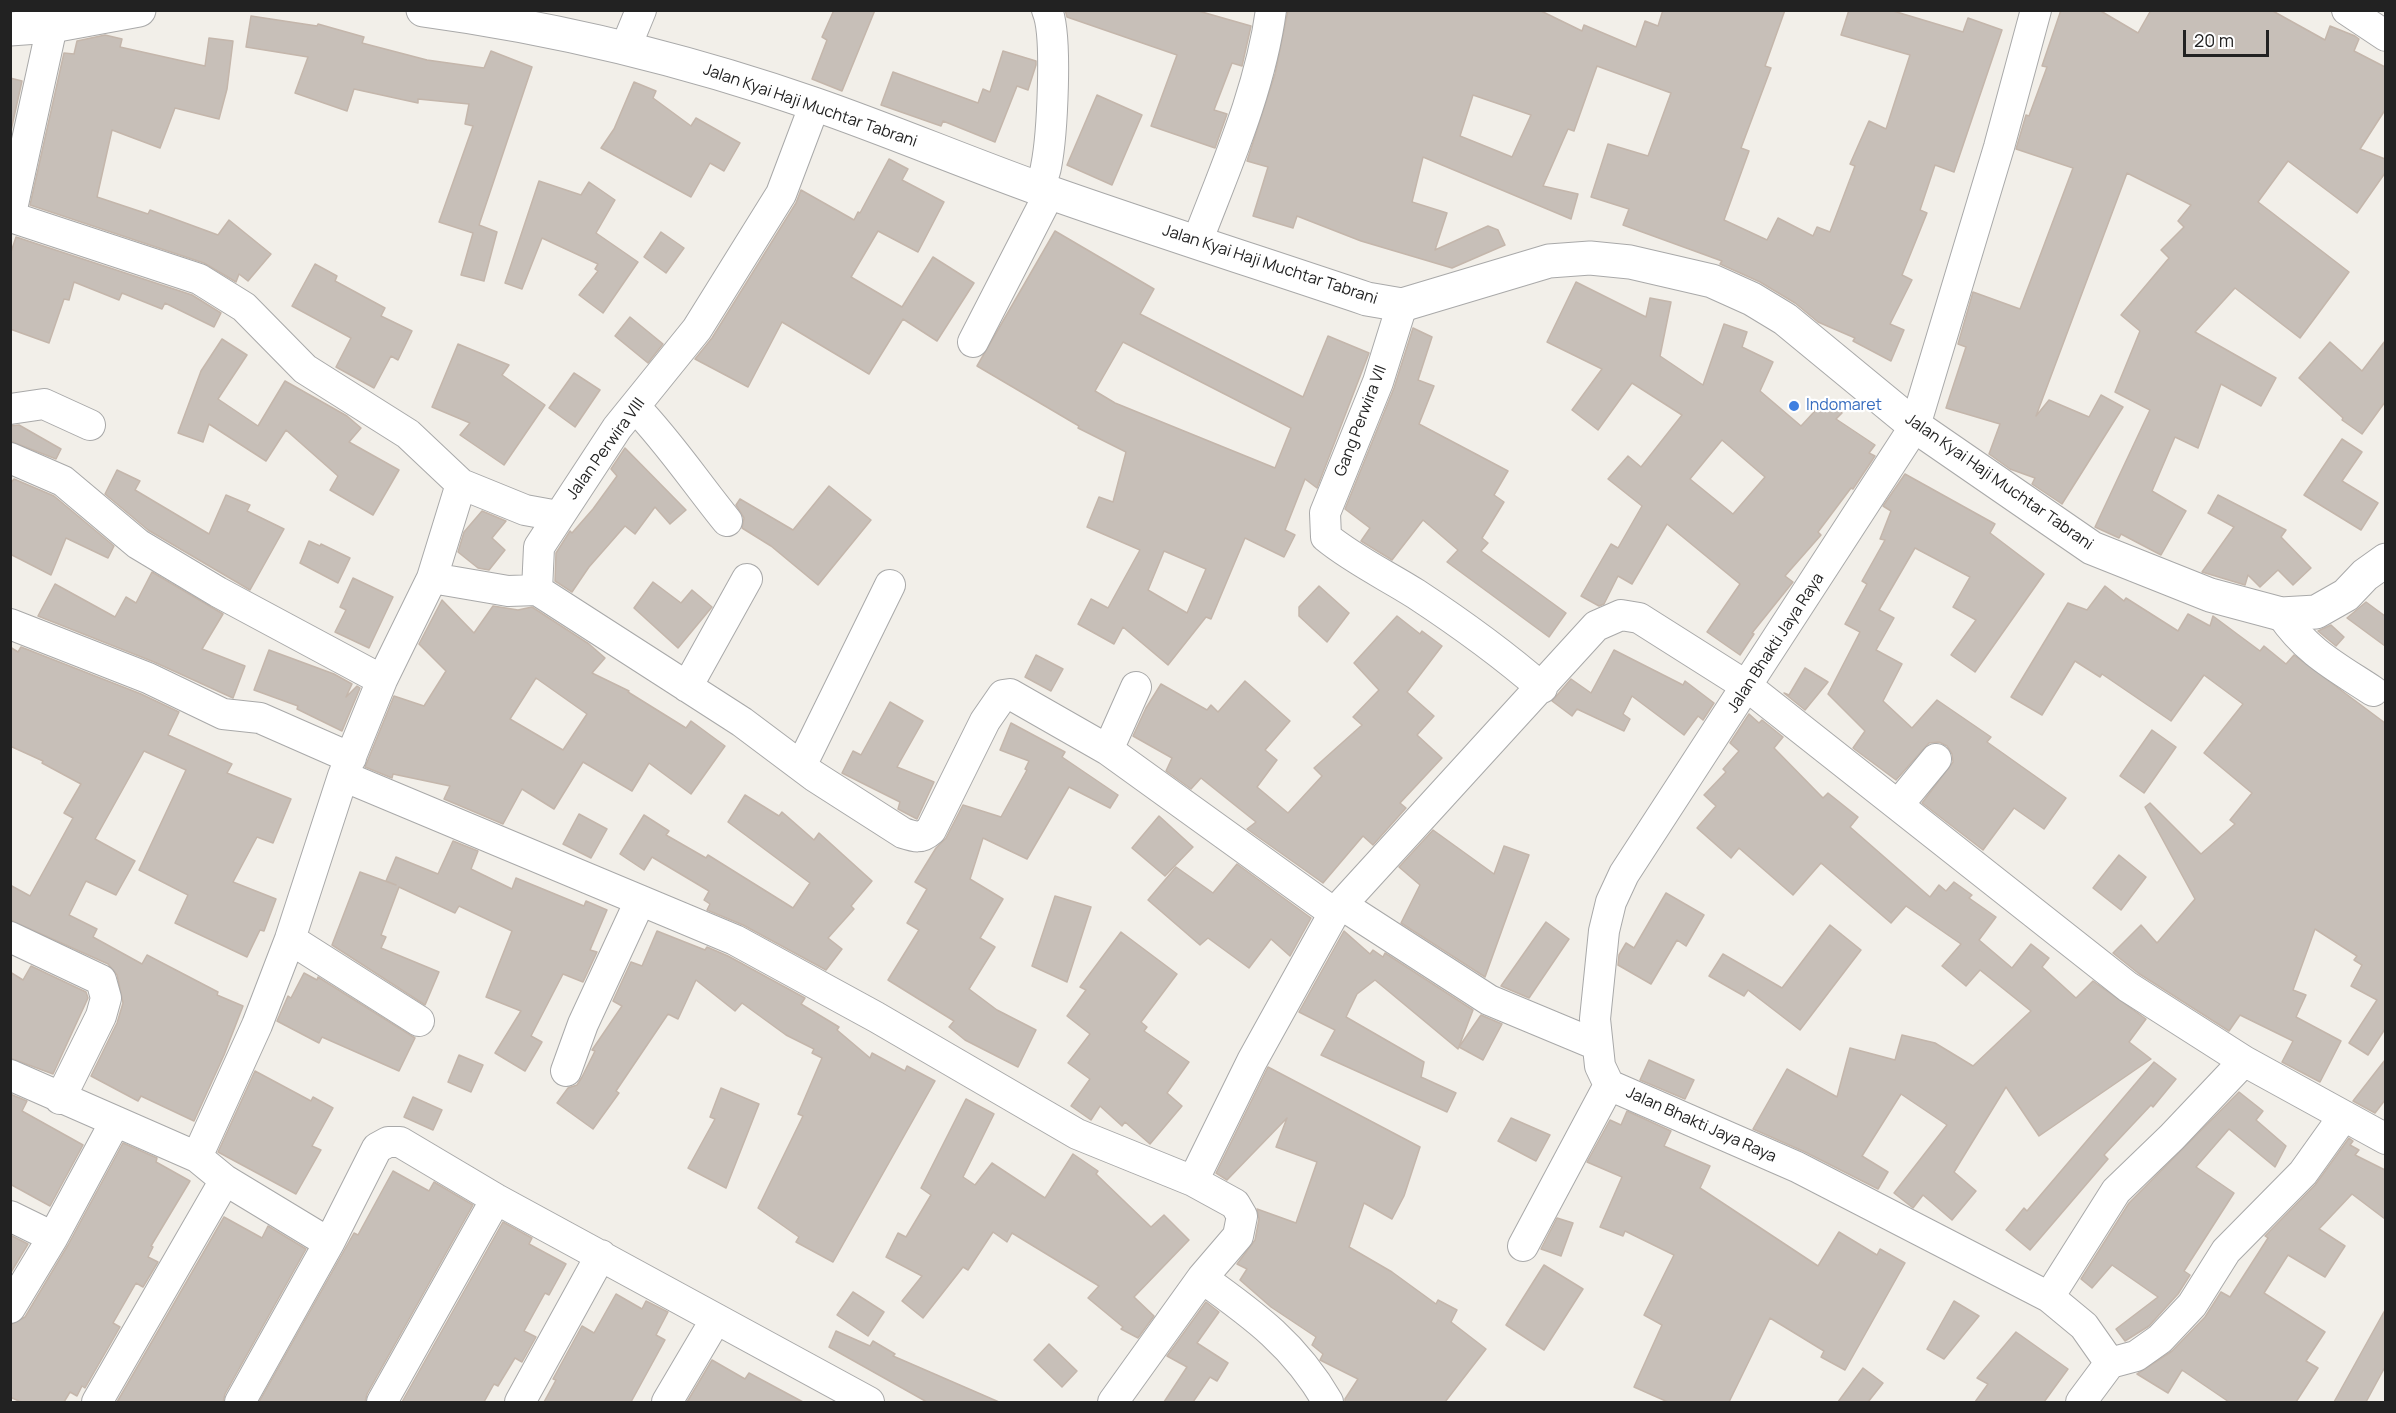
<!DOCTYPE html>
<html>
<head>
<meta charset="utf-8">
<style>
  body { margin:0 }
  #map { position:relative; width:2396px; height:1413px; overflow:hidden; background:#f2efe9; font-family:Manrope,sans-serif }
  canvas { display:block }
  .frame { position:absolute; inset:0; border:12px solid #222; pointer-events:none }
  .scale { position:absolute; left:2183px; top:30px; width:86px; height:27px; box-sizing:border-box; border:3px solid #222; border-top:0; padding-left:8px; font-size:18px; line-height:21px; white-space:nowrap; color:#222; -webkit-text-stroke:4px #fff; paint-order:stroke }
</style>
</head>
<body>
<div id="map">
<canvas width="2396" height="1413"></canvas>
<div class="frame"></div>
<div class="scale">20 m</div>
</div>
<script>
const ctx = document.querySelector('canvas').getContext('2d');
ctx.lineJoin = 'round';
function fill(path, color) {
  ctx.fillStyle = color;
  ctx.fill(path, 'evenodd');
}
function strokePath(path, color, width, dash) {
  ctx.strokeStyle = color;
  ctx.lineWidth = width;
  ctx.lineCap = dash ? 'butt' : 'round';
  ctx.setLineDash(dash || []);
  ctx.stroke(path);
}
function label(font, color, halo, rows, align = 'center') {
  ctx.font = font + ' Manrope,sans-serif';
  ctx.lineWidth = 4.5;
  ctx.setLineDash([]);
  ctx.textBaseline = 'middle';
  ctx.strokeStyle = halo;
  ctx.fillStyle = color;
  for (const [text, x, y, turn = 0] of rows) {
    ctx.save();
    ctx.translate(x, y);
    ctx.rotate((+turn || 0) * Math.PI / 180);
    ctx.textAlign = isNaN(turn) ? turn : align;
    if (halo) ctx.strokeText(text, 0, 0);
    ctx.fillText(text, 0, 0);
    ctx.restore();
  }
}
const building = new Path2D(`
  M834 10H875L842 91 812 79 827 40 822 37Z
  M1065 10H1195L1251 26 1242 66 1232 63 1214 110 1227 114 1215 148 1151 126 1177 55 1067 17Z
  M1288 10H1539L1582 31 1584 25 1636 47 1645 21 1658 26 1663 10H1785L1765 66 1771 68 1741 148 1749 151 1724 220 1767 240 1778 218 1813 236 1817 227 1830 232 1855 166 1850 164 1869 121 1886 129 1910 55 1841 35 1849 10H1890L1963 32 1968 18 2002 30 1954 172 1935 165 1920 210 1927 213 1902 275 1912 280 1890 324 1904 330 1891 361 1853 341 1855 338 1818 322 1795 303 1760 282 1720 264 1722 261 1623 225 1629 209 1591 197 1608 144 1648 156 1671 93 1597 66 1574 131 1568 129 1543 186 1578 194 1571 219 1423 157 1412 202 1447 213 1435 250 1488 226 1498 230 1505 245 1452 268 1361 241 1297 216 1293 228 1253 216 1268 167 1247 161 1275 74ZM1473 95 1531 115 1512 157 1460 136Z
  M2061 10H2099L2138 33 2151 10H2271L2325 40 2330 26 2355 36 2359 39 2354 51 2385 67V110L2360 149 2385 159V173L2357 213 2288 161 2258 202 2349 272 2300 338 2235 288 2195 332 2276 378 2261 406 2221 384 2198 448 2175 437 2152 491 2186 511 2161 555 2121 534 2119 538 2095 527 2150 410 2115 392 2140 331 2121 315 2169 258 2161 250 2184 227 2178 221 2191 205 2127 173 2036 416 2049 400 2089 417 2101 395 2123 407 2062 504 2032 484 2035 478 2010 469 1989 454 2000 424 1946 408 1966 347 1958 344 1973 292 2020 309 2073 168 2016 149 2026 115 2029 116 2047 67 2042 66Z
  M251 16 317 26 318 24 364 37 362 43 427 60 484 68 491 51 532 67 479 225 497 232 484 281 461 275 473 233 439 222 473 126 465 124 469 104 418 99V103L354 89 347 111 295 93 308 57 246 47Z
  M105 35 122 39 120 47 205 66 209 38 233 41 227 89 219 119 175 108 160 148 112 130 97 197 148 214 150 210 218 235 229 220 271 254 248 281 239 274 236 282 204 263 30 205 64 53 74 54 77 41Z
  M1003 51 1036 61V65L1028 90 1017 86 995 142 943 121 941 126 881 105 893 72 978 103 983 89 990 92Z
  M10 78 22 81 10 135Z
  M634 82 656 91 653 98 691 126 696 118 740 143 724 171 710 163 691 197 601 148 614 129Z
  M1097 95 1142 115 1112 185 1067 165Z
  M889 159 908 169 902 180 944 202 918 252 878 231 851 277 902 307 933 257 974 283 937 341 903 319 869 374 782 322 748 387 695 359 712 338 796 203 801 190 854 220 858 212 860 213Z
  M539 181 581 195 589 182 615 200 596 233 638 262 603 313 579 295 598 271 595 269 598 264 542 238 522 289 505 283Z
  M1055 231 1154 289 1140 314 1303 397 1328 336 1369 353 1317 488 1305 479 1285 530 1295 535 1284 557 1245 538 1211 619 1206 617 1168 665 1123 627 1114 644 1078 624 1091 599 1108 608 1140 550 1087 527 1099 497 1113 502 1126 452 1078 428 1079 426 977 366ZM1123 342 1291 428 1275 468 1115 403 1095 391ZM1164 551 1206 569 1187 613 1148 590Z
  M661 232 684 248 666 273 644 257Z
  M16 237 192 295 221 313 214 327 165 303 162 309 122 293 119 300 74 282 69 300 64 299 49 343 10 329V255Z
  M315 264 337 276 335 281 385 308 381 316 412 331 398 360 391 356 374 388 336 367 351 338 292 306Z
  M1576 282 1646 317 1650 298 1671 302 1660 356 1703 385 1724 324 1747 332 1742 347 1773 362 1760 391 1801 426 1827 398 1842 413 1836 419 1875 445 1869 453 1875 456 1853 489 1851 488 1818 532 1821 535 1785 576 1793 582 1752 633 1754 634 1740 655 1707 632 1740 584 1667 524 1632 584 1618 576 1604 604 1599 606 1581 596 1611 544 1618 548 1642 506 1608 479 1628 456 1641 467 1682 415 1632 383 1598 430 1572 410 1602 369 1547 342ZM1722 440 1765 477 1733 514 1690 479Z
  M630 317 663 344 648 363 615 336Z
  M1413 328 1432 337 1418 380 1434 386 1419 424 1508 471 1494 495 1504 502 1482 538 1488 543 1481 551 1566 613 1549 637 1447 562 1458 550 1423 520 1392 560 1361 541 1370 528 1345 509 1394 388Z
  M222 339 247 355 218 399 258 426 285 381 347 416 361 428 349 442 399 470 373 515 330 490 338 476 286 430 266 461 209 424 203 442 178 433 201 371Z
  M2385 341V402L2362 434 2342 420 2343 418 2299 378 2330 342 2362 371Z
  M458 344 509 365 502 375 545 405 504 465 460 435 470 423 432 407Z
  M574 373 600 390 575 427 549 408Z
  M19 425 61 449 56 459 10 441V426Z
  M2342 439 2362 452 2342 481 2378 503 2361 530 2304 495Z
  M625 448 686 510 670 524 655 507 635 534 625 526 589 567 572 592 555 581 556 553 570 531 572 533 593 509 617 476 611 469Z
  M117 470 140 481 135 490 209 534 226 495 250 505 247 511 284 529 250 590 148 530 105 494Z
  M1905 474 1995 524 1990 533 2044 574 1975 672 1951 655 1976 620 1953 607 1970 577 1915 548 1879 610 1894 618 1876 650 1902 664 1883 701 1912 728 1937 700 1991 737 1987 742 2066 798 2044 829 2014 808 1983 850 1922 803 1953 762 1952 754 1947 746 1939 742 1929 743 1896 780 1853 748 1865 731 1828 694 1860 632 1845 624 1867 584 1862 581 1885 540 1880 539 1891 511 1883 506Z
  M14 479 54 496 114 546 108 558 66 538 51 575 10 554V484Z
  M829 486 871 520 818 585 771 546 742 528 744 518 736 505 740 499 793 530Z
  M2218 495 2286 530 2281 537 2311 568 2293 585 2278 570 2260 587 2248 575 2245 585 2202 572 2234 527 2208 513Z
  M482 511 506 521 492 538 505 550 489 570 478 568 458 552 464 532Z
  M309 541 320 546 321 544 350 558 338 583 300 563Z
  M152 572 223 614 202 649 245 666 233 698 154 662 38 616 55 584 115 617 126 597 136 603Z
  M353 578 393 597 369 648 335 632 346 610 340 607Z
  M653 582 681 603 692 590 712 607 678 648 634 608Z
  M1319 586 1349 613 1327 642 1299 616V607Z
  M2105 586 2124 601 2126 598 2178 631 2188 614 2210 626 2213 616 2260 651 2264 646 2286 664 2294 655 2385 723V1029L2368 1055 2349 1043 2377 1000 2351 986 2362 965 2354 960 2357 956 2315 929 2293 990 2306 995 2296 1017 2341 1041 2320 1082 2282 1062 2293 1041 2240 1015 2229 1031 2138 973 2113 953 2141 925 2157 943 2195 899 2145 807 2150 803 2201 854 2235 824 2230 820 2252 793 2204 753 2243 704 2204 675 2171 721 2102 674 2100 677 2075 661 2042 715 2011 697 2068 603 2087 610Z
  M442 600 474 633 493 606 518 610 532 607 589 644 605 658 592 673 629 691 628 692 686 728 691 721 725 746 691 794 649 763 632 791 583 762 554 809 522 789 503 824 444 799 450 786 393 774 392 778 365 767 394 696 424 706 446 671 419 644ZM536 678 587 714 563 750 510 719Z
  M2366 602 2385 616V646L2347 618Z
  M1397 616 1420 634 1422 631 1442 646 1407 692 1434 716 1417 735 1442 758 1400 803 1406 808 1373 845 1363 836 1323 883 1247 829 1256 822 1201 778 1191 789 1166 771 1172 758 1133 736 1146 708 1161 684 1207 710 1211 705 1218 712 1245 681 1290 721 1265 750 1277 760 1257 787 1288 813 1322 776 1314 768 1362 725 1353 717 1379 690 1354 663Z
  M2331 625 2344 637 2336 646 2318 631Z
  M10 647 18 652 21 647 141 694 179 712 168 735 232 764 227 773 291 799 273 843 257 837 233 882 276 899 264 931 260 930 247 957 175 923 188 895 139 870 186 770 144 751 95 839 135 861 116 895 86 881 69 915 97 929 93 937 142 964 147 955 218 992 217 995 243 1006 224 1055 194 1121 141 1096 138 1101 91 1076 117 1023 123 1003 117 975 108 964 10 920V885L30 896 73 818 64 813 81 784 42 763 43 761 10 746Z
  M269 650 334 674 352 684 346 697 357 686 360 688 342 731 297 709 298 706 254 690Z
  M1614 650 1683 685 1685 681 1714 703 1703 720 1698 716 1684 735 1632 696 1623 714 1630 719 1624 731 1577 709 1572 716 1552 701 1571 679 1591 693Z
  M1036 655 1063 669 1051 691 1025 677Z
  M1805 668 1828 682 1805 710 1784 693 1789 695Z
  M890 702 923 721 897 767 934 782 917 819 898 809 900 802 842 773 853 751 861 755Z
  M1749 714 1759 723 1762 720 1783 737 1774 748 1823 798 1828 793 1858 817 1850 827 1930 897 1939 885 1946 891 1954 882 1972 895 1969 898 1996 917 1979 940 2012 968 2031 944 2049 958 2042 967 2076 998 2093 981 2146 1019 2129 1042 2151 1059 2039 1136 2006 1087 1954 1172 1976 1191 1952 1220 1923 1195 1913 1208 1894 1193 1947 1125 1901 1094 1862 1156 1888 1172 1878 1189 1805 1152 1753 1129 1787 1069 1837 1097 1850 1048 1895 1060 1902 1035 1935 1043 1973 1066 2031 1011 1980 970 1966 986 1942 966 1961 944 1906 906 1891 923 1821 863 1793 895 1739 848 1731 858 1697 828 1716 806 1704 795 1726 772 1723 769 1739 751 1730 743Z
  M1011 723 1065 752 1062 757 1118 795 1110 808 1069 787 1027 859 983 838 970 879 1003 899 980 938 995 947 969 989 997 1010 1036 1030 1018 1067 965 1040 949 1027 954 1021 888 980 919 930 907 923 927 889 915 882 936 848 946 838 963 805 1001 817 1027 770 1025 769 1029 761 1000 750Z
  M2152 730 2176 747 2144 793 2120 776Z
  M745 795 779 816 782 812 814 840 819 833 872 881 851 906 854 909 828 938 842 949 826 970 743 925 707 910 710 904 704 900 709 891 652 857 644 870 620 854 644 815 669 831 666 835 706 858 708 855 793 908 810 883 728 822Z
  M579 814 607 829 591 858 563 844Z
  M1159 816 1193 847 1165 876 1132 848Z
  M1433 830 1494 874 1504 846 1529 855 1485 977 1401 923 1420 885 1399 867Z
  M453 841 478 851 471 869 512 889 516 878 584 906 586 901 607 910 590 950 597 952 583 982 563 974 531 1036 542 1042 525 1071 495 1053 521 1011 486 997 512 931 459 906 455 913 399 887 381 935 386 937 381 948 439 972 425 1005 332 945 360 872 396 885 386 881 396 857 438 874Z
  M2119 855 2146 877 2121 910 2093 888Z
  M1237 864 1311 918 1290 956 1271 939 1249 968 1208 938 1200 945 1148 900 1176 867 1213 893Z
  M1666 893 1704 915 1686 946 1677 940 1651 984 1618 965 1619 955 1626 943 1634 948Z
  M1055 896 1091 907 1067 982 1032 966Z
  M1546 922 1569 939 1529 998 1501 986Z
  M1830 925 1861 950 1800 1030 1748 990 1744 996 1709 976 1723 954 1782 988Z
  M657 931 705 950 707 947 728 956 805 998 801 1004 839 1027 837 1030 870 1058 872 1053 905 1071 907 1066 935 1081 833 1262 796 1242 799 1237 758 1208 803 1116 798 1114 822 1058 812 1053 814 1049 786 1035 742 1003 735 1011 696 980 678 1019 668 1014 616 1091 619 1093 593 1129 557 1103 568 1088 577 1085 582 1077 595 1051 592 1050 622 1006 613 1001 631 962 642 966Z
  M1344 931 1370 954 1373 950 1383 957 1385 953 1473 1010 1458 1049 1375 980 1357 994 1346 1017 1424 1062 1421 1077 1456 1093 1447 1112 1321 1055 1335 1030 1299 1012Z
  M1121 932 1177 974 1141 1022 1147 1027 1144 1031 1189 1062 1167 1093 1182 1106 1150 1144 1125 1122 1122 1126 1100 1106 1091 1120 1071 1106 1090 1079 1068 1063 1090 1034 1067 1016 1086 990 1080 987Z
  M31 966 86 992 88 998 53 1074 10 1058V972L23 980Z
  M304 973 317 980 318 977 415 1038 399 1071 322 1037 319 1043 277 1021 288 996 291 998Z
  M1481 1015 1502 1024 1483 1060 1459 1047Z
  M459 1055 483 1065 471 1092 448 1082Z
  M1649 1060 1694 1080 1685 1099 1640 1080Z
  M2385 1060V1100L2375 1113 2353 1101Z
  M2154 1062 2176 1079 2153 1107 2151 1105 2104 1155 2108 1159 2030 1250 2006 1230 2024 1208 2027 1211Z
  M1268 1067 1420 1147 1404 1196 1392 1219 1364 1203 1349 1247 1392 1272 1436 1304 1438 1300 1457 1310 1451 1322 1486 1349 1445 1402H1345V1399L1358 1379 1320 1360 1323 1354 1312 1345 1316 1337 1271 1307 1240 1280 1247 1269 1237 1264 1255 1240 1259 1219 1257 1209 1296 1223 1317 1162 1276 1147 1287 1118 1227 1180 1216 1173Z
  M255 1071 311 1101 313 1097 333 1108 312 1146 321 1150 296 1194 218 1152Z
  M721 1088 759 1104 726 1188 688 1168 715 1119 710 1117Z
  M2239 1092 2263 1111 2256 1120 2286 1146 2275 1167 2229 1129 2196 1167 2234 1193 2184 1271 2190 1275 2178 1294 2149 1326 2125 1341 2116 1329 2158 1297 2112 1265 2092 1288 2081 1279 2129 1203Z
  M10 1094 27 1101 22 1111 83 1145 50 1206 10 1184Z
  M413 1097 442 1110 433 1130 404 1117Z
  M966 1099 994 1114 963 1177 975 1185 992 1163 1045 1198 1073 1154 1098 1171 1096 1174 1151 1227 1164 1215 1189 1240 1134 1297 1154 1316 1138 1338 1121 1329 1123 1327 1088 1298 1099 1286 1012 1233 1007 1242 993 1232 968 1270 963 1267 923 1318 902 1301 922 1276 886 1257 898 1233 906 1237 931 1195 921 1188Z
  M1627 1111 1671 1131 1664 1146 1710 1166 1700 1188 1818 1266 1839 1232 1877 1255 1880 1249 1905 1263 1845 1370 1821 1357 1824 1351 1770 1318 1729 1402H1668L1634 1387 1662 1325 1644 1315 1674 1255 1625 1231 1623 1236 1600 1227 1622 1177 1587 1162 1610 1120 1621 1125Z
  M1511 1118 1550 1135 1536 1161 1498 1141Z
  M2349 1138 2353 1141 2350 1145 2359 1150 2355 1155 2385 1170V1219L2352 1194 2319 1229 2345 1246 2325 1277 2288 1255 2264 1293 2325 1332 2306 1361 2318 1368 2296 1402H2229L2182 1370 2168 1393 2137 1374 2172 1351 2205 1317 2221 1292 2230 1297 2268 1238 2265 1236 2315 1185Z
  M123 1143 157 1158 156 1162 190 1181 151 1246 153 1247 148 1257 158 1262 143 1287 136 1283 113 1323 120 1327 85 1388 82 1386 77 1396 70 1392 64 1402H21L10 1397V1325L25 1317 68 1245Z
  M393 1171 429 1191 434 1182 473 1205 367 1394 365 1402H259L354 1233 358 1235Z
  M224 1217 262 1238 268 1226 306 1249 225 1394 223 1402H117Z
  M1557 1218 1573 1223 1561 1256 1541 1249Z
  M503 1222 532 1238 529 1244 566 1264 549 1295 545 1293 524 1331 536 1337 522 1362 515 1358 498 1386 494 1384 484 1402H402Z
  M10 1235 28 1244 10 1274Z
  M1544 1265 1583 1289 1544 1350 1506 1325Z
  M853 1292 884 1312 868 1336 837 1315Z
  M616 1294 642 1309 646 1301 668 1312 656 1335 665 1340 631 1402H544L556 1380 553 1379 582 1326 594 1333Z
  M1954 1301 1979 1316 1944 1359 1927 1349Z
  M1206 1302 1219 1312 1197 1343 1228 1363 1217 1381 1210 1377 1193 1402H1164L1187 1367 1167 1356Z
  M2385 1310V1367L2366 1402H2334Z
  M836 1331 870 1346 873 1341 895 1354 893 1356 999 1402H927L829 1347Z
  M2016 1332 2068 1369 2044 1402H1975L1988 1384 1977 1378Z
  M1049 1344 1077 1371 1062 1387 1034 1360Z
  M712 1360 745 1379 749 1373 803 1402H687Z
  M1863 1368 1883 1383 1868 1402H1838Z`);
const minor = new Path2D(`
  M2036 10 1999 147 1915 426 1624 874 1611 902 1604 931 1595 1019 1600 1066 1609 1085 1797 1167 2049 1297 2084 1326 2110 1363
  M2347 10 2386 36
  M625 49 641 10
  M815 104 781 194 697 329 617 428 539 547 537 590 742 722 814 776 903 833C915 837 921 839 931 830L985 721 1003 695 1010 694 1108 750 1334 913
  M1039 188C1041 181 1045 174 1046 167 1052 137 1058 35 1047 10
  M11 217 199 279 244 307 305 369 408 434 461 484 432 578 382 680 343 776 290 939 257 1025 197 1157
  M10 218 52 26
  M1197 242C1226 166 1260 91 1271 10
  M1402 305 1378 382 1325 513 1326 537C1354 560 1386 575 1416 594 1460 623 1503 654 1542 688
  M973 342 1050 192
  M635 407C669 442 696 483 727 521
  M10 409 44 404 90 425
  M10 458 63 481 138 544 218 592 382 680
  M461 484 525 510 558 516
  M432 578 508 591 537 590
  M2281 614C2307 652 2335 666 2373 691
  M10 624 148 678 223 714 260 718 351 758
  M687 687 747 579
  M1108 750 1136 687
  M801 766 890 585
  M343 776 735 940 876 1017 1077 1134 1193 1181 1235 1204 1242 1216 1238 1236 1202 1278 1113 1402
  M1898 805 1936 759
  M1342 905 1489 1000 1597 1045
  M10 937 101 980 106 998 101 1016 60 1099
  M290 939 419 1021
  M566 1071 583 1024 640 901
  M10 1075 197 1157 225 1180 329 1243
  M1193 1181 1252 1061 1334 913 1596 626 1621 615 1639 618 1748 687 2128 987 2244 1061 2386 1139
  M10 1216 53 1237
  M1523 1246 1609 1085
  M1202 1278C1255 1316 1295 1345 1328 1402
  M2049 1297 2116 1191 2172 1137 2244 1061
  M10 1308 53 1237 115 1122
  M2110 1363 2136 1356 2160 1339 2192 1305 2226 1251 2303 1173 2343 1117
  M97 1402 225 1180
  M240 1402 329 1243 377 1148 388 1142H400L496 1199 869 1402
  M382 1402 496 1199
  M520 1402 601 1255
  M667 1402 716 1319
  M2081 1402 2110 1363`);
const tertiary = new Path2D(`
  M423 10C556 28 687 60 814 104 889 130 962 161 1037 188 1147 227 1257 262 1367 299L1402 305 1549 261 1590 258 1630 262 1712 281 1752 299 1785 319 1915 426 2092 548 2210 595 2281 614 2316 612 2346 595 2365 575 2386 560
  M10 29 52 26 139 10`);
const markers = [
  [1794,406,6,"#3f7fe0"]
];
const streetNames = [
  ["Jalan Kyai Haji Muchtar Tabrani",810,106,19],
  ["Jalan Kyai Haji Muchtar Tabrani",1270,265,18],
  ["Gang Perwira VII",1361,421,-69],
  ["Jalan Perwira VIII",606,449,-54],
  ["Jalan Kyai Haji Muchtar Tabrani",1999,482,35],
  ["Jalan Bhakti Jaya Raya",1776,643,-57],
  ["Jalan Bhakti Jaya Raya",1701,1125,24]
];
const shopNames = [
  ["Indomaret",1806,406]
];
fill(building, '#c7bfb8');
strokePath(building, '#c4b6ab', 1.5);
strokePath(minor, '#a9a9a9', 32);
strokePath(tertiary, '#a9a9a9', 35);
strokePath(minor, '#fff', 30);
strokePath(tertiary, '#fff', 33);
for (const [x, y, r, color] of markers) {
  const dot = new Path2D();
  dot.arc(x, y, r, 0, 2 * Math.PI);
  ctx.fillStyle = color;
  ctx.fill(dot);
  strokePath(dot, '#fff', 2);
}
label('16px', '#222', '#fff', streetNames);
label('16px', '#366cbe', '#fff', shopNames, 'left');
</script>
</body>
</html>
